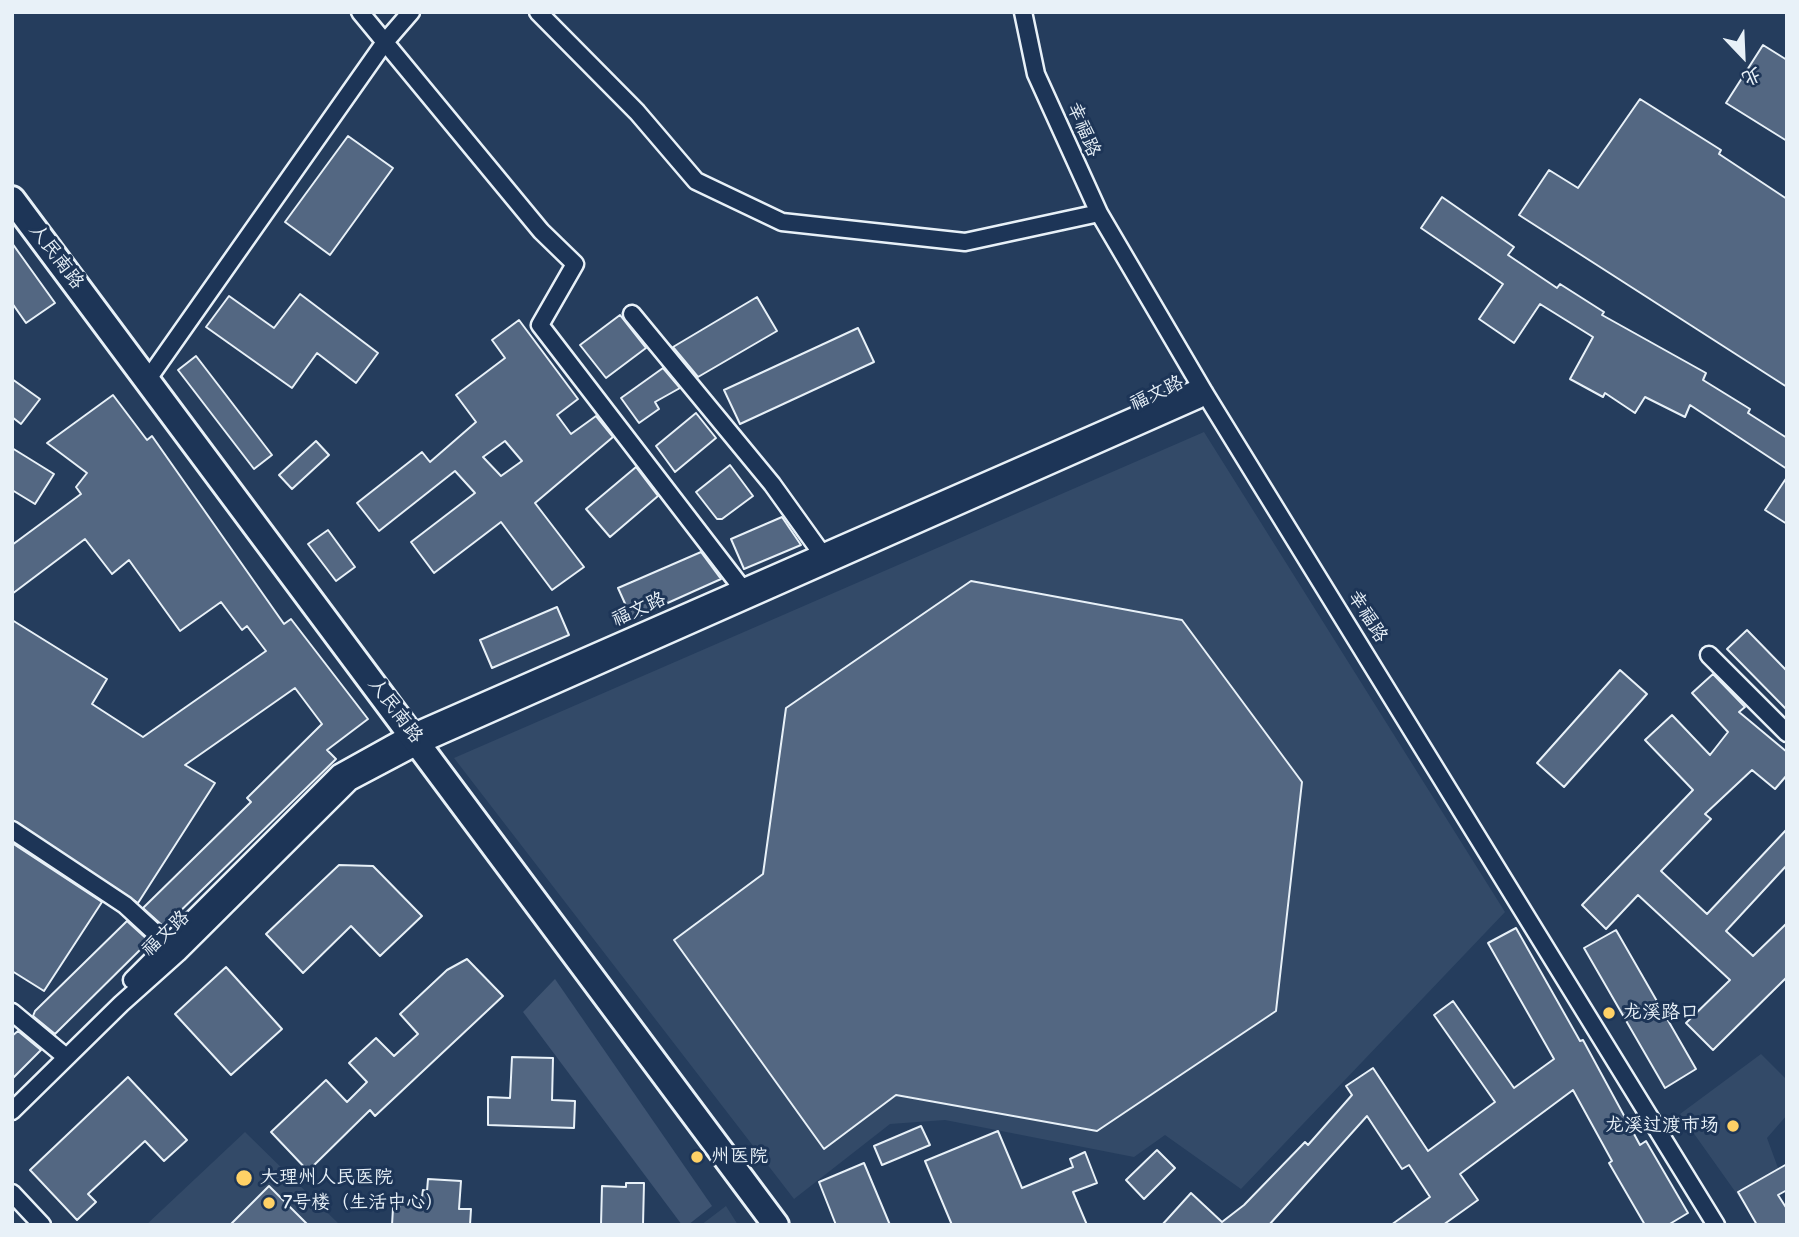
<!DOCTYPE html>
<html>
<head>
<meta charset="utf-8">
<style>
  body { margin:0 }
  #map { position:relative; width:1799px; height:1237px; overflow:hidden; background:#253d5d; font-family:"Balsamiq Sans","LXGW WenKai TC",sans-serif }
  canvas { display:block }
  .frame { position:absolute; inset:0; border:14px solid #e8f1f8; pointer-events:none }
  .north { position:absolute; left:1708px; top:21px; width:70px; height:70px; -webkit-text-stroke:5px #1d3557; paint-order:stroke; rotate:157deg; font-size:19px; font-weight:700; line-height:28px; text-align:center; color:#e8f1f8 }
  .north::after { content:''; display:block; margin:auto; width:24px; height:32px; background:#e8f1f8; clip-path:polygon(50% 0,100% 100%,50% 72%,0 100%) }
</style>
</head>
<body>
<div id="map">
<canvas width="1799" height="1237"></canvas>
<div class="frame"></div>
<div class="north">北</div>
</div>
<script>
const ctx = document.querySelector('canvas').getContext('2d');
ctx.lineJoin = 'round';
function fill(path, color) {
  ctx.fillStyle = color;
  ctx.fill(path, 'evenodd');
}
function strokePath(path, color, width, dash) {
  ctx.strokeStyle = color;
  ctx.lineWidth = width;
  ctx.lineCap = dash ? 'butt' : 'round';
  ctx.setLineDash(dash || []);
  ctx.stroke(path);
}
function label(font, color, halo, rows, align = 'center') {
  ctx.font = font + ' "Balsamiq Sans","LXGW WenKai TC",sans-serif';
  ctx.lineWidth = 6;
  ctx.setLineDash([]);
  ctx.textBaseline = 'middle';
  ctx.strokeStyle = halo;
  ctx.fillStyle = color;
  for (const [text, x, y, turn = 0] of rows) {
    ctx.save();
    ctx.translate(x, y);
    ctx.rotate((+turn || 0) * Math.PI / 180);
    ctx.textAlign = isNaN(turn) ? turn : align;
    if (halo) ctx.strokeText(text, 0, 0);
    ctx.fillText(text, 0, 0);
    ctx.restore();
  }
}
const built = new Path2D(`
  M1204 432 1505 912 1241 1189 1165 1135 1134 1157 945 1120 890 1124 794 1199 454 758Z
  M1761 1054 1787 1080V1115L1767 1138 1785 1187 1749 1211 1680 1114Z
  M245 1132 340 1225H146Z
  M726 1206 738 1225H701Z`);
const green = new Path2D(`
  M555 979 712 1206 688 1225H682L523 1012Z`);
const building = new Path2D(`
  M1763 45 1787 60V141L1726 103Z
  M1640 99 1721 150 1719 154 1787 199V387L1519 215 1549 170 1578 188Z
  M348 136 393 168 330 255 285 222Z
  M1442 197 1514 247 1508 255 1557 288 1560 284 1604 312 1602 315 1706 373 1703 380 1750 409 1748 413 1787 438V469L1690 405 1685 417 1645 397 1635 413 1605 393 1603 397 1570 379 1593 337 1540 304 1514 343 1479 319 1503 284 1421 228Z
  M12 243 55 303 26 323 12 303Z
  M300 294 378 353 356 383 317 353 292 388 206 327 229 296 274 328Z
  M757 297 777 331 698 377 673 347Z
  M620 315 646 348 606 378 580 345Z
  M519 320 578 399 557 415 571 434 596 416 613 437 535 503 584 567 552 590 501 522 434 573 411 542 475 493 455 471 379 531 357 503 422 452 430 462 476 422 456 395 505 358 492 340ZM505 441 522 461 501 476 483 457Z
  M858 328 874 362 740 424 724 390Z
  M196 356 272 455 254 469 178 370Z
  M663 368 680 388 655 402 659 409 639 423 621 398Z
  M12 379 40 399 21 424 12 417Z
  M113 395 147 440 152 436 284 624 291 619 368 719 327 750 336 759 164 927 143 908 251 802 247 798 322 724 295 688 185 765 215 783 138 903 12 820V620L107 679 92 704 143 737 266 651 247 626 242 630 221 602 180 631 129 560 112 574 85 539 12 594V545L81 494 76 487 87 473 47 443Z
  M696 413 716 438 675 472 656 446Z
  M316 441 329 455 292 489 279 475Z
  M12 448 54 474 35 504 12 490Z
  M730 465 753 496 722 519H717L696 492Z
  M636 467 658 496 610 537 586 509Z
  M1787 477V524L1765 510Z
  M782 517 801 545 744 569 731 539Z
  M328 530 355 567 336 581 308 544Z
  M701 552 721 579 632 619 618 588Z
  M971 581 1182 620 1302 782 1276 1011 1097 1131 896 1095 824 1149 674 940 763 874 786 708Z
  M557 607 569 635 492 668 480 640Z
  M1747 630 1787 671V710L1727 649Z
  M1620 670 1647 694 1564 787 1537 763Z
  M1713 674 1745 707 1739 712 1787 752V775L1775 789 1752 770 1705 814 1711 819 1661 871 1707 914 1787 829V865L1726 931 1753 956 1787 923V977L1713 1050 1686 1023 1730 980 1638 895 1606 929 1582 905 1693 790 1645 740 1672 715 1710 755 1728 732 1692 693Z
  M12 843 102 902 44 991 12 971Z
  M339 865 373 866 422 916 380 956 351 926 303 973 266 934Z
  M127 921 149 941 55 1034 33 1016 35 1011Z
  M1516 928 1580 1041 1583 1040 1640 1145 1646 1141 1688 1213 1668 1225H1645L1609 1163 1612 1161 1573 1090 1460 1174 1478 1200 1443 1225H1391L1430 1197 1409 1165 1402 1169 1367 1116 1269 1225H1162L1191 1193 1222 1222 1244 1205 1305 1142 1308 1145 1352 1095 1346 1086 1373 1068 1428 1151 1495 1102 1434 1015 1453 1001 1514 1088 1554 1059 1488 943Z
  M1616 930 1696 1069 1665 1088 1584 948Z
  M467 959 503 996 375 1116 370 1110 308 1171 271 1132 326 1080 347 1102 367 1082 349 1063 376 1038 394 1056 418 1034 400 1014 447 970Z
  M226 967 282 1029 231 1075 175 1014Z
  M18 1031 41 1050 12 1079V1036Z
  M512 1057 553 1058 552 1100 575 1101 574 1128 488 1125V1097L510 1098Z
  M128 1077 187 1140 164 1161 145 1141 88 1194 96 1202 77 1220 30 1170Z
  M921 1126 930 1145 882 1165 874 1146Z
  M998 1131 1022 1188 1073 1167 1070 1159 1085 1152 1097 1183 1073 1192 1087 1225H952L925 1161Z
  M1157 1150 1175 1168 1144 1199 1126 1180Z
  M864 1163 890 1225H836L819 1182Z
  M1787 1164V1190L1778 1195 1787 1209V1225H1757L1738 1192Z
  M428 1179 461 1181 459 1209H471L470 1225H392L393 1208H399L400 1203 417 1202V1197H422L423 1190 427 1191Z
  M626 1183H644L643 1225H601L602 1186 626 1187Z
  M269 1186 308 1225H230Z`);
const minor = new Path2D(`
  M360 12 541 231 575 264 540 325 748 596
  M538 12 637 112 696 181 782 222 965 242 1099 213
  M1023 12 1036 74 1099 213 1204 392 1716 1225
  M632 314 772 484 825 558
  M148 379 385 42 411 12
  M1709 655 1787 733
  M12 830 125 905 176 952
  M132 980 339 773 411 733 1193 390 1204 392
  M12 1012 66 1057
  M12 1111 121 1004 178 953 350 782 420 745 1198 400 1204 392
  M12 1193 42 1225`);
const primary = new Path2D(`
  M12 199 776 1225`);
const markers = [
  [1609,1013,7,"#ffd166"],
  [1733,1126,7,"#ffd166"],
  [697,1157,7,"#ffd166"],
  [244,1178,9,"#ffd166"],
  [269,1203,7,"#ffd166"]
];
const streetNames = [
  ["幸福路",1083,130,67],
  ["人民南路",56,257,53],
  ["福文路",1157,394,-25],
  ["福文路",639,610,-24],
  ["幸福路",1367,617,58],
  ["人民南路",395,711,53],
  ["福文路",166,934,-43]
];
const poiNames = [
  ["龙溪路口",1623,1013],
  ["龙溪过渡市场",1719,1126,"right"],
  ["州医院",711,1157],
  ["大理州人民医院",260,1178],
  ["7号楼（生活中心）",283,1203]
];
fill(built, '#334a68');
fill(green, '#3e5472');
fill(building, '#536782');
strokePath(building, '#e8f1f8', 2);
strokePath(minor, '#e8f1f8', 21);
strokePath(primary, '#e8f1f8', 30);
strokePath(minor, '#1d3557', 16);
strokePath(primary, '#1d3557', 24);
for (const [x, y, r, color] of markers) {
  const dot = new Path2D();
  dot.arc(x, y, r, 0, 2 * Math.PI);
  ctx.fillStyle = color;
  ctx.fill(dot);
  strokePath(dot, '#1d3557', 2.5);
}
label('19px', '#e8f1f8', '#1d3557', streetNames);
label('19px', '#e8f1f8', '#1d3557', poiNames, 'left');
</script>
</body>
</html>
